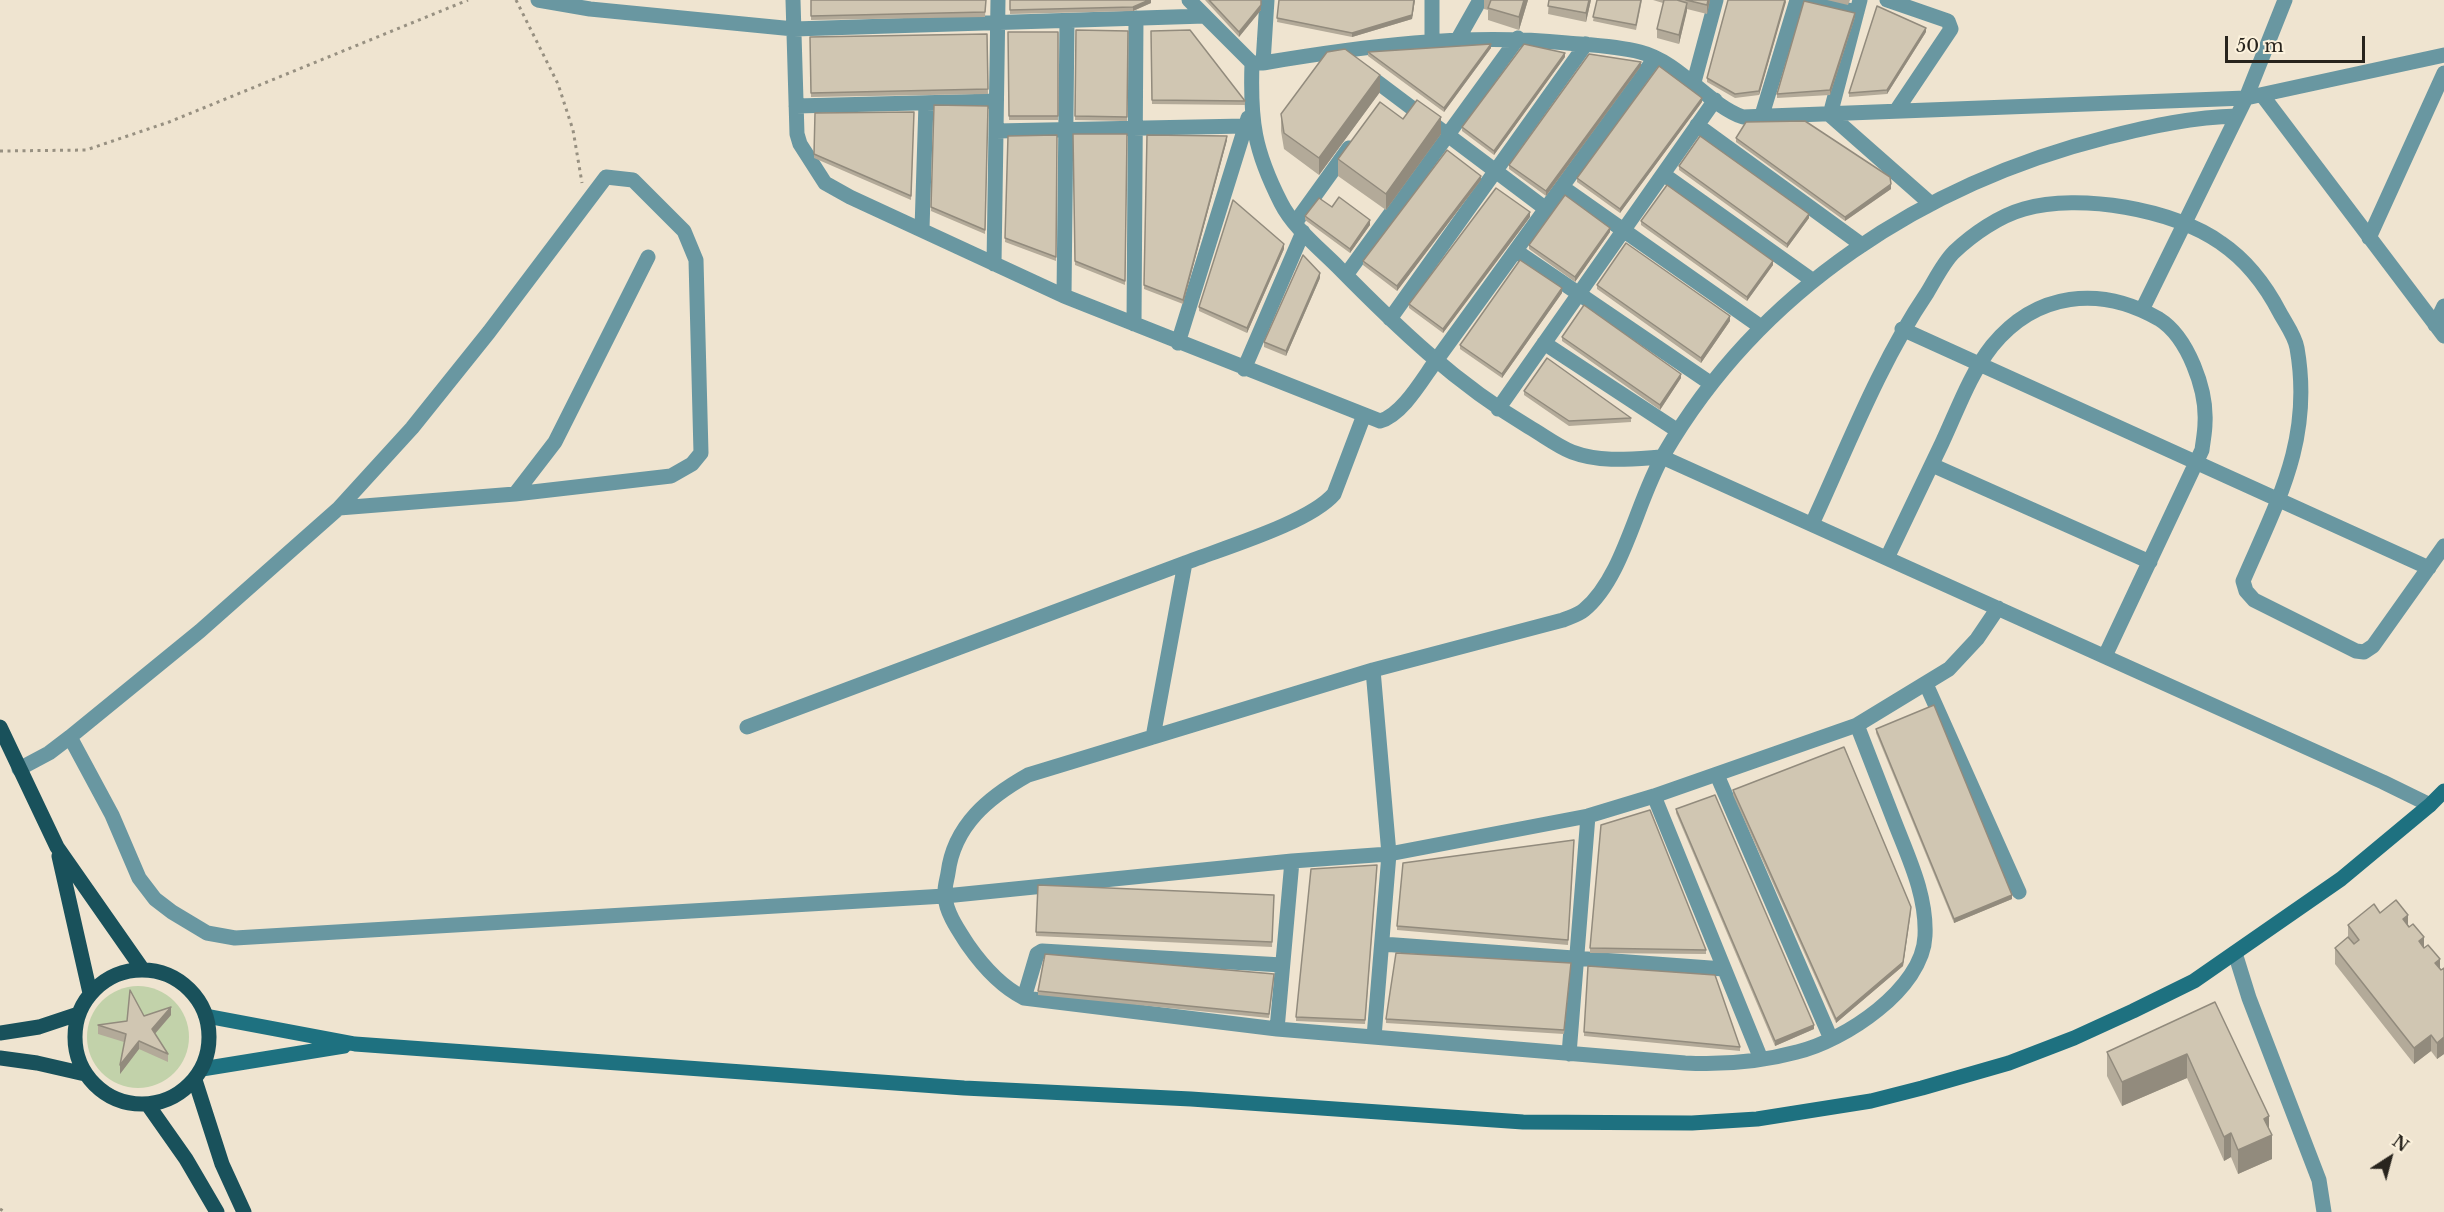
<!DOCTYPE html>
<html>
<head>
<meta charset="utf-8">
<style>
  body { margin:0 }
  #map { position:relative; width:2444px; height:1212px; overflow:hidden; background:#efe4d0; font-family:"Libre Baskerville",serif }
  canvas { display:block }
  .north { position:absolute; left:2360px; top:1128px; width:60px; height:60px; -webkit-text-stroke:4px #fcf2dd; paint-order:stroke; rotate:36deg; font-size:16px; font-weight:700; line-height:24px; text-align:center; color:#28241d }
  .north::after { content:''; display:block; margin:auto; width:21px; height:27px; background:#28241d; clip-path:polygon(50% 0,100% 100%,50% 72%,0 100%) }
  .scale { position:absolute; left:2225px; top:36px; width:140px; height:27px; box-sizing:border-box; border:3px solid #28241d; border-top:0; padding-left:8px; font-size:18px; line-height:21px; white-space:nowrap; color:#28241d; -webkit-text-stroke:4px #fcf2dd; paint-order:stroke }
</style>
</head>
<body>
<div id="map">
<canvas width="2444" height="1212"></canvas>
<div class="north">N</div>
<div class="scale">50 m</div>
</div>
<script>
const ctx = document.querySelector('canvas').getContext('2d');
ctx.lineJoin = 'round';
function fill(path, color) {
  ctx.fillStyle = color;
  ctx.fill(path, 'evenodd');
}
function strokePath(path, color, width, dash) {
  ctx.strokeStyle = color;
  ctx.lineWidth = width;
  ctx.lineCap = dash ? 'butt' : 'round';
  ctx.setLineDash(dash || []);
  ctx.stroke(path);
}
const green = new Path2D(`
  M87 1037a51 51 0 1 1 102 0a51 51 0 1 1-102 0Z`);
const path = new Path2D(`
  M516 0 558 84 573 130 582 183
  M0 151 86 150 169 122 468 0
  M0 1209 5 1212`);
const minor = new Path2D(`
  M538 0 590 9 794 29 1205 16
  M793 0 797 134 800 144 825 183 850 197 1064 296 1380 421C1402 415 1422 380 1435 362L1655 58
  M1189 0 1252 63H1263C1364 46 1464 33 1567 43 1591 45 1617 46 1640 52 1680 62 1708 105 1743 117L2246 98 2444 55
  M1432 0V40
  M1802 0 1857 12
  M1860 0 1830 115 1931 204
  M1887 0 1948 21 1951 29 1896 111
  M1458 39 1480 0
  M1252 63C1250 121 1254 150 1281 203 1293 227 1319 248 1338 267 1398 328 1455 383 1529 427 1543 435 1557 446 1572 452 1601 463 1632 459 1662 457L2383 782 2430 805
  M1263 63 1267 0
  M1364 72 1546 209
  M1694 82 1716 0
  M2262 95 2444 336
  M796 106 996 101
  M1762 115 1797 0
  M1697 125 1862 245
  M996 131 1245 126
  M1663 174 1812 280
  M1562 187 1761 327
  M1295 223 1349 148
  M922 229 926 103
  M2369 238 2444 73
  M1516 251 1710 383
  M994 264 998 0
  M1346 275 1518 38
  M1064 296 1067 21
  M2142 310 2246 98 2285 0
  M1390 319 1586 44
  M1134 324 1136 18
  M2435 325 2444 306
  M1902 329 2429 568
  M1178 343 1248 118
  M1544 343 1678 431
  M1244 369 1303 232
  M1498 409 1715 100
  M1932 465 2150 562
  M515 494 555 442 648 257
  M1812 524C1848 446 1879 364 1927 293 1935 280 1943 263 1954 252 1973 234 1999 216 2024 209 2079 193 2174 209 2221 243 2246 260 2266 286 2280 313 2286 324 2295 336 2297 348 2313 439 2278 500 2243 581L2246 591 2254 600 2356 651 2364 652 2373 646 2444 546
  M1887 558C1905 520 1924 481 1942 443 1957 411 1970 374 1992 346 2036 292 2100 285 2159 319 2188 337 2207 390 2205 423 2205 432 2203 441 2202 450L2105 656
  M1373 670 1389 854 1374 1037
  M1926 684 2019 892
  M1857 725 1949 669 1977 639 1998 608
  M747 727 1185 563
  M70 737 112 815 139 878 155 899 172 912 207 933 235 938 945 896 1292 861 1389 854 1588 816 1654 796 1857 725C1870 758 1882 790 1895 823 1909 859 1927 896 1925 936 1923 989 1844 1041 1797 1052 1760 1062 1723 1065 1685 1063L1277 1029 1024 998C1002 987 982 965 968 945 959 931 946 913 945 896 944 888 947 880 948 873 954 825 989 797 1028 775L1373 670 1563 620C1570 617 1578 615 1584 610 1624 577 1637 499 1664 454 1760 289 1925 183 2108 137 2152 126 2193 117 2237 116
  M1153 737 1185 563C1223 548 1309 523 1334 494L1364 415
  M19 769 49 753 70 737 200 631 339 508 515 494 671 476 692 464 701 453 696 260 684 231 633 180 606 177 489 332 412 428 339 508
  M1717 775 1831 1039
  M1654 796 1761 1059
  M1382 944 1724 969
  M2235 953 2249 998 2319 1180 2324 1212
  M1024 998 1037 954 1042 951 1282 965
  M1277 1029 1292 861
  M1569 1054 1588 816`);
const secondary = new Path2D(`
  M206 1016 355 1044 964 1088 1191 1099 1523 1122 1692 1123 1757 1119 1871 1101 1922 1088 2009 1063 2074 1038 2133 1011 2194 981 2341 879 2430 805 2444 791
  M202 1069 344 1046`);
const primary = new Path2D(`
  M0 727 57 847 143 970
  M59 856 90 993
  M75 1037a67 67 0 1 1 134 0a67 67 0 1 1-134 0Z
  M0 1033 39 1027 78 1014
  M0 1058 37 1063 85 1074
  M195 1080 222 1164 244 1212
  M148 1105 186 1159 217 1212`);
const wall = new Path2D(`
  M811 0H986L985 17 811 20Z
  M1010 0H1151V3L1133 11 1010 14Z
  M1205 0H1261V10L1239 37Z
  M1279 0H1415L1412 19 1352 37 1277 22Z
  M1484 0H1528L1519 30 1488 20V10L1484 9Z
  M1549 0H1591L1586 22 1548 14Z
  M1597 0H1642L1636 30 1593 21Z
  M1653 0H1664L1663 3Z
  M1664 0H1710L1707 14 1687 9 1679 44 1657 38V29Z
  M1786 0 1759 95 1735 98 1707 82V78Z
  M1827 0H1850L1848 5Z
  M1855 17 1830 95 1777 98V94Z
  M1076 30 1128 31 1127 121 1075 120Z
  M1151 31 1245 101V105L1152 104Z
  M1008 32H1058V120H1009Z
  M1926 32 1887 94 1849 97V93Z
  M987 34 988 94 811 97 810 37Z
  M1491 48 1444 112 1368 56V52Z
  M1565 57 1494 155 1462 131V127Z
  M1641 66 1546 196 1509 169V165Z
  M1380 92 1319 175 1284 149 1281 131V114Z
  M1702 102 1620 213 1577 182V178Z
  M934 105 988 106 985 234 931 211Z
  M914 112 911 200 814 158 815 113Z
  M1403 119 1441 134 1386 210 1338 176V159Z
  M1073 134H1127L1125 285 1075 265Z
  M1057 135 1056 261 1005 242 1008 136Z
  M1147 135 1227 140 1183 304 1144 289Z
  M1736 138 1891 189 1845 221 1736 142Z
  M1679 166 1809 218 1787 248 1679 170Z
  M1481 180 1397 291 1363 265V261Z
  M1332 207 1370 225 1350 253 1305 220V216Z
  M1530 217 1443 333 1409 308V304Z
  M1641 221 1773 265 1747 301 1641 225Z
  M1610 232 1575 282 1529 249V245Z
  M1284 249 1247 333 1199 311V307Z
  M1320 278 1286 356 1264 347V342Z
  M1597 285 1730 321 1701 363 1597 289Z
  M1562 293 1502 378 1460 349V345Z
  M1562 337 1681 378 1660 410 1562 341Z
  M1524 391 1631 418V422L1569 426 1524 395Z
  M1876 729 2012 899 1954 923 1876 733Z
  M1733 790 1911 912 1903 966 1836 1023 1733 795Z
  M1676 809 1814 1029 1775 1046 1676 813Z
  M1574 840 1568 945 1397 930V926Z
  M1377 869 1365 1024 1296 1021V1017Z
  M1274 895 1272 947 1036 936V932Z
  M2380 913 2408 925 2441 970 2444 968V1054L2437 1059 2431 1051 2414 1064 2335 964V948L2348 938V925Z
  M1590 948 1706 950V954L1590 953Z
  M1571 963 1564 1034 1386 1023V1019Z
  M1274 979 1269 1018 1038 995V991Z
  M2215 1002 2269 1129 2272 1159 2238 1174 2231 1157 2224 1161 2187 1078 2122 1106 2107 1076V1052Z
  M171 1015 155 1034 168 1054V1062L139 1049 120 1074 124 1042 98 1034V1025L127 1021 144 1016Z
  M1584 1032 1740 1047V1051L1584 1036Z`);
const shadedWall = new Path2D(`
  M1149 0H1151V3L1133 11V7Z
  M1261 0V10L1239 37V32Z
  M1415 0 1412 19 1352 37V33Z
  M1524 0H1528L1519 30V17Z
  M1589 0H1591L1586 22V13Z
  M1708 0H1710L1707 14V5Z
  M1785 0 1786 2 1759 95V91Z
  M1687 3V11L1679 44V35Z
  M1855 13V17L1830 95V90Z
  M1926 28V32L1887 94V90Z
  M1491 44V48L1444 112V108Z
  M1565 53V57L1494 155V151Z
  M1641 62V66L1546 196V191Z
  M1380 75V92L1319 175V158Z
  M1702 98V102L1620 213V209Z
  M1441 117V134L1386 210V194Z
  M1227 136V140L1183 304V300Z
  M1481 176V180L1397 291V286Z
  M1891 184V189L1845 221V217Z
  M1530 212V217L1443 333V329Z
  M1809 214V218L1787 248V244Z
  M1370 220V225L1350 253V249Z
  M1610 228V232L1575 282V277Z
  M1284 244V249L1247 333V328Z
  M1773 261V265L1747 301V297Z
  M1320 273V278L1286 356V351Z
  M1562 288V293L1502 378V374Z
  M1730 316V321L1701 363V358Z
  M1681 374V378L1660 410V405Z
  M2012 895V899L1954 923V919Z
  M1911 907 1903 966 1836 1023V1019Z
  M2408 915V932L2403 919Z
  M2424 937V954L2419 941Z
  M2440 959V976L2435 963Z
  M171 1007V1015L152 1037V1029Z
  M1814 1025V1029L1775 1046V1041Z
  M2431 1035V1051L2414 1064V1048Z
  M2444 1037V1054L2437 1059V1043Z
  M139 1041V1049L120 1074V1065Z
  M2187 1054V1078L2122 1106V1082Z
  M2269 1116V1136L2272 1135V1159L2238 1174V1150L2264 1119Z
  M2231 1133V1157L2224 1161V1137Z`);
const building = new Path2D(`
  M811 0H986L985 12 811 16Z
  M1010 0H1149L1133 7 1010 10Z
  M1209 0H1261V5L1239 32Z
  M1279 0H1414L1412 15 1352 33 1277 18Z
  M1491 0H1524L1519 17 1488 8Z
  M1549 0H1589L1586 13 1548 6Z
  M1597 0H1641L1636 25 1593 17Z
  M1664 0H1677L1687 3 1679 35 1657 29Z
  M1686 0H1708L1707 5Z
  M1728 0H1785L1759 91 1735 94 1707 78Z
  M1804 1 1855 13 1830 90 1777 94Z
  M1877 6 1926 28 1887 90 1849 93Z
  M1076 30 1128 31 1127 117 1075 116Z
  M1190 30 1245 101 1152 100 1151 31Z
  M1008 32H1058V116H1009Z
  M987 34 988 89 811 93 810 37Z
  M1491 44 1444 108 1368 52Z
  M1524 44 1565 53 1494 151 1462 127Z
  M1345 49 1380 75 1319 158 1284 133 1281 114 1327 52Z
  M1589 54 1641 62 1546 191 1509 165Z
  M1659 66 1702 98 1620 209 1577 178Z
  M1417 100 1441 117 1386 194 1338 159 1380 102 1403 119Z
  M934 105 988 106 985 230 931 207Z
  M914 112 911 196 814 154 815 113Z
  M1805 121 1890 177 1891 184 1845 217 1736 138 1746 122Z
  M1073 134H1127L1125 281 1075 261Z
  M1057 135 1056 257 1005 238 1008 136Z
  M1147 135 1227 136 1183 300 1144 285Z
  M1700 136 1809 214 1787 244 1679 166Z
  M1447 150 1481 176 1397 286 1363 261Z
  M1667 185 1773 261 1747 297 1641 221Z
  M1496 188 1530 212 1443 329 1409 304Z
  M1565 195 1610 228 1575 277 1529 245Z
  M1339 197 1370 220 1350 249 1305 216 1319 198 1332 207Z
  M1233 200 1284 244 1247 328 1199 307Z
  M1626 243 1730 316 1701 358 1597 285Z
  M1303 255 1320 273 1286 351 1264 342Z
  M1520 260 1562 288 1502 374 1460 345Z
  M1584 305 1681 374 1660 405 1562 337Z
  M1547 358 1631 418 1569 421 1524 391Z
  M1934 705 2012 895 1954 919 1876 729Z
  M1844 747 1911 907 1903 962 1836 1019 1733 790Z
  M1715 795 1814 1025 1775 1041 1676 809Z
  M1650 810 1706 950 1590 948 1601 825Z
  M1574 840 1568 940 1397 926 1403 863Z
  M1377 865 1365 1020 1296 1017 1311 869Z
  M1038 885 1274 895 1272 942 1036 932Z
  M2396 900 2408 915 2403 919 2409 927 2413 924 2424 937 2419 941 2424 948 2428 945 2440 959 2435 963 2441 970 2444 968V1037L2437 1043 2431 1035 2414 1048 2335 948 2348 937 2354 944 2359 940 2348 925 2374 904 2380 913Z
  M1396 953 1571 963 1564 1030 1386 1019Z
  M1045 954 1274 974 1269 1014 1038 991Z
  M1588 966 1715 975 1740 1047 1584 1032Z
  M130 990 144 1016 171 1007 152 1029 168 1054 139 1041 120 1065 126 1034 98 1025 127 1021Z
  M2215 1002 2269 1116 2264 1119 2272 1135 2238 1150 2231 1133 2224 1137 2187 1054 2122 1082 2107 1052Z`);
fill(green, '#c2d2aa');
strokePath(path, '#979081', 3, [3, 4.5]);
strokePath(minor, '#6997a1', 15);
strokePath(secondary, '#1e7180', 15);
strokePath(primary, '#19515b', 15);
fill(wall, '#b3aa99');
fill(shadedWall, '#928b7d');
fill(building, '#d0c6b2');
strokePath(building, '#928b7d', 1.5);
</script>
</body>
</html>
